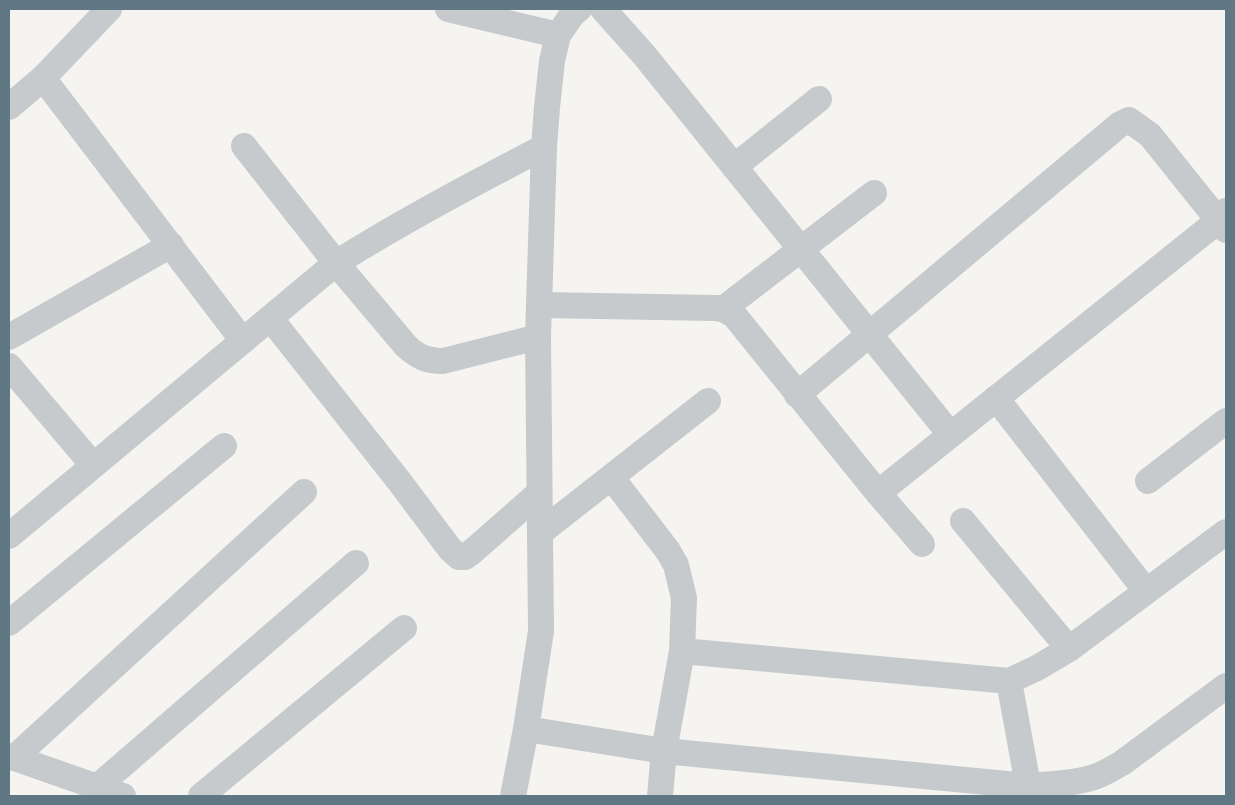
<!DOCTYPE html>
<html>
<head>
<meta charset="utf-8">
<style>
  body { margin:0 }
  #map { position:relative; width:1235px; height:805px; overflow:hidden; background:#f5f4f0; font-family:"Asap Condensed",sans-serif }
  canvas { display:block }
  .frame { position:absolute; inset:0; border:10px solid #607884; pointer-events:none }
</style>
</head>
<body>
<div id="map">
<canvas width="1235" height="805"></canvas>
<div class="frame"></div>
</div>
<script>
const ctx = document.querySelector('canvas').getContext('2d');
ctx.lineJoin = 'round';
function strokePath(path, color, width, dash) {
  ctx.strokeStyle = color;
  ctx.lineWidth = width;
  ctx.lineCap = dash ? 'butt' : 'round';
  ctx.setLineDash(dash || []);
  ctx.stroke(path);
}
const minor = new Path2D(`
  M448 9 558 35
  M603 9 645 56 950 434
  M43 78 243 341
  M9 107 43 78 109 9
  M244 146 336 263 406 346C418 357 427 361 443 361L538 337
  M734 167 819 99
  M540 305 715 308 723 309 734 315 878 493 922 544
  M723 309 874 193
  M271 319 399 481 450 549 459 557H465L473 551 539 493
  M9 337 171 245
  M9 366 93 465
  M797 395 1119 125 1129 120 1150 135 1226 230
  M996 398 1146 591
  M612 478 668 551 676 565 684 598 682 651 664 751 660 796
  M1148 481 1226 421
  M878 493 1218 221 1226 211
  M963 521 1069 649
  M541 532 708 401
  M9 536 336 263C403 221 473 184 544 147
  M9 623 224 446
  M682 651 1009 681 1037 668 1069 649 1226 532
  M1009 681 1030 796
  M526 729 664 751 1028 786C1050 784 1074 784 1094 777 1104 774 1113 768 1122 763L1226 686
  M9 756 123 796
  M14 758 304 492
  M97 787 356 563
  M201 796 404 628
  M513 796 526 729 541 631 538 337 544 147 547 107 552 61 558 35 572 15 579 9`);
strokePath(minor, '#c6cacc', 26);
</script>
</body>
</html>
